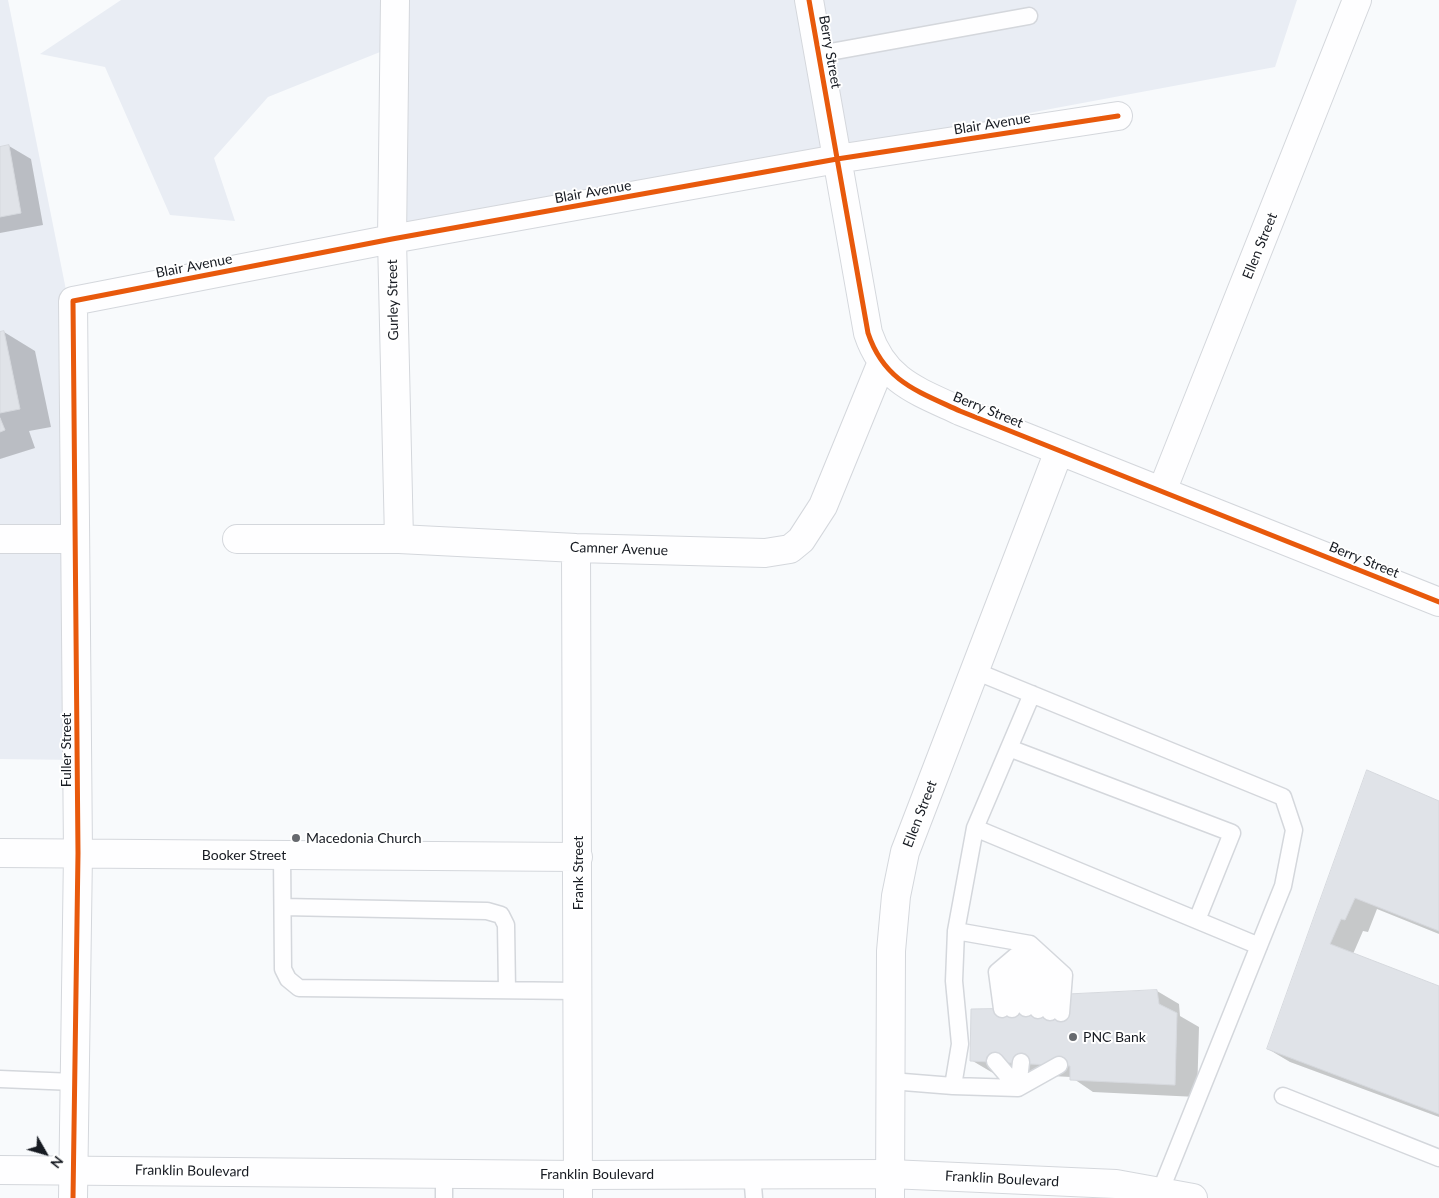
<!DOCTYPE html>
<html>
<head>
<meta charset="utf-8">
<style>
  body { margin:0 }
  #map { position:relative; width:1439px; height:1198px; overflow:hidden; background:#f8fafc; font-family:Lato,sans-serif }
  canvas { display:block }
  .north { position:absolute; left:20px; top:1128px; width:50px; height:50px; -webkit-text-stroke:4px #fff; paint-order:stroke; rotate:128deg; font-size:14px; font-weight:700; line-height:20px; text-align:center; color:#171b22 }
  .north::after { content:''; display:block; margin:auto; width:18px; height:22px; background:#171b22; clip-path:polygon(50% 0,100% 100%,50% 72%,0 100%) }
</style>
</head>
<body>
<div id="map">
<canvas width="1439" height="1198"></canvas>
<div class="north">N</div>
</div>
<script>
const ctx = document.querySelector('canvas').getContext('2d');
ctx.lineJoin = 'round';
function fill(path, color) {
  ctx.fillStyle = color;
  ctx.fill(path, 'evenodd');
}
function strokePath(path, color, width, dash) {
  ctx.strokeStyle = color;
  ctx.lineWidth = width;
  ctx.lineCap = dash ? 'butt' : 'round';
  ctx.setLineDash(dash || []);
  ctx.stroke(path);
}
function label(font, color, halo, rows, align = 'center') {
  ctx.font = font + ' Lato,sans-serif';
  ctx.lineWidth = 4;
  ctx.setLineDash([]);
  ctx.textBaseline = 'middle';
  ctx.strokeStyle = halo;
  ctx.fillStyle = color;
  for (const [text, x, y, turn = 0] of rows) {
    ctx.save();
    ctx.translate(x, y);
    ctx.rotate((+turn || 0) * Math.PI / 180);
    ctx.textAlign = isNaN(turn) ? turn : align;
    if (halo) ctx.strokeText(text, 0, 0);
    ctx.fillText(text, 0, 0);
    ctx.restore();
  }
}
const built = new Path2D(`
  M0 0H8L70 310 79 760 0 759Z
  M121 0H1297L1275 67 393 232 390 48 268 97 214 158 235 221 170 215 105 67 40 54Z`);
const shadow = new Path2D(`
  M9 146 31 159 43 225 0 233V148Z
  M4 332 35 351 51 427 29 431 35 448 0 459V333Z
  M1368 772 1439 802V934L1377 909 1368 932 1363 931 1353 954 1439 987V1117L1290 1062 1268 1049Z
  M1157 991 1179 1004 1180 1016 1199 1027 1197 1097 1093 1092 1071 1077 993 1073 971 1060 1025 1010Z`);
const building = new Path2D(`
  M9 145 21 213 0 217V147Z
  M4 331 20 409 0 413V332Z
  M0 418 5 430 0 432Z
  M1367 770 1439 801V931L1355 898 1345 920 1341 919 1330 944 1439 986V1114L1267 1049Z
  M1157 990 1159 1004 1177 1013 1175 1085 1070 1080V1066L970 1061 971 1009 1026 1008 1070 994Z`);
const lane = new Path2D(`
  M819 54 1029 16
  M975 671 1283 797 1294 830 1283 886 1160 1192
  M1009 748 1232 833 1197 920
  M975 828 1259 946
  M282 855 283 969 288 979 299 988 578 991
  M283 907 487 911 501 915 506 925 507 990
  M956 931 1030 944 1026 1008
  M1030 944 1064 975 1061 1013
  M1038 957 1051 979 1050 1012
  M1035 961 1040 977 1038 1010
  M1002 1009 997 972 1030 944
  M1012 1009V974L1023 957
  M995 1061 1018 1088
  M0 1079 74 1082
  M891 1081 953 1086 960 1044 954 981 956 931 975 828 1032 694
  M953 1086 1018 1088 1021 1062
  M1018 1088 1059 1065
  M1283 1096 1439 1158
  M444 1173V1198
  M752 1174 754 1198`);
const street = new Path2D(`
  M395 0 392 239 399 539
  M809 0 868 333C884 381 917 391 960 411L1439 602
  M1162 491 1357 0
  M0 539H75
  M237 539H399L576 548 765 553 790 549 801 540 823 506 882 362
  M576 548 578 1198
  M0 853 578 857
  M73 1198 78 853 73 301 392 239 837 159 1118 116
  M890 1198 891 951 896 896 905 852 1059 451`);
const secondary = new Path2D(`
  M0 1170 578 1175 890 1174 1116 1184 1193 1198`);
const cycleway = new Path2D(`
  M809 0 868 333C884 381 917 391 960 411L1439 602
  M73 1198 78 853 73 301 392 239 837 159 1118 116`);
const markers = [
  [296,838,5,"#66696e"],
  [1073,1037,5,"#66696e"]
];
const streetNames = [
  ["Berry Street",830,52,80],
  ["Blair Avenue",992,124,-9],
  ["Blair Avenue",593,192,-10],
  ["Ellen Street",1260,246,-68],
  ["Blair Avenue",194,266,-11],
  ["Gurley Street",393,300,-91],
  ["Berry Street",988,410,22],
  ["Camner Avenue",619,549,2],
  ["Berry Street",1364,560,22],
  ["Fuller Street",66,750,-90],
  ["Ellen Street",920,814,-69],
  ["Booker Street",244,855],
  ["Frank Street",578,873,-90],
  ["Franklin Boulevard",192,1171,1],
  ["Franklin Boulevard",597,1174],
  ["Franklin Boulevard",1002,1179,3]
];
const poiNames = [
  ["Macedonia Church",306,838],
  ["PNC Bank",1083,1037]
];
fill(built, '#e9edf4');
fill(shadow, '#0003');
fill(building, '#e0e3e8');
strokePath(building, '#d6d9de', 1);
strokePath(lane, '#d4d7dc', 19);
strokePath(street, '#d4d7dc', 30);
strokePath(secondary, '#d4d7dc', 30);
strokePath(lane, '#fefeff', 16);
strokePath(street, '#fefeff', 28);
strokePath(secondary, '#fefeff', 28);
strokePath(cycleway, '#e8590c', 5);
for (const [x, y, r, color] of markers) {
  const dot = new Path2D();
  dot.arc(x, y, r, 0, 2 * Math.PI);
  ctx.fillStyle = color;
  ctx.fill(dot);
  strokePath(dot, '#fff', 2);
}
label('14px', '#171b22', '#fff', streetNames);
label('14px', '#171b22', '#fff', poiNames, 'left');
</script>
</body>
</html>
